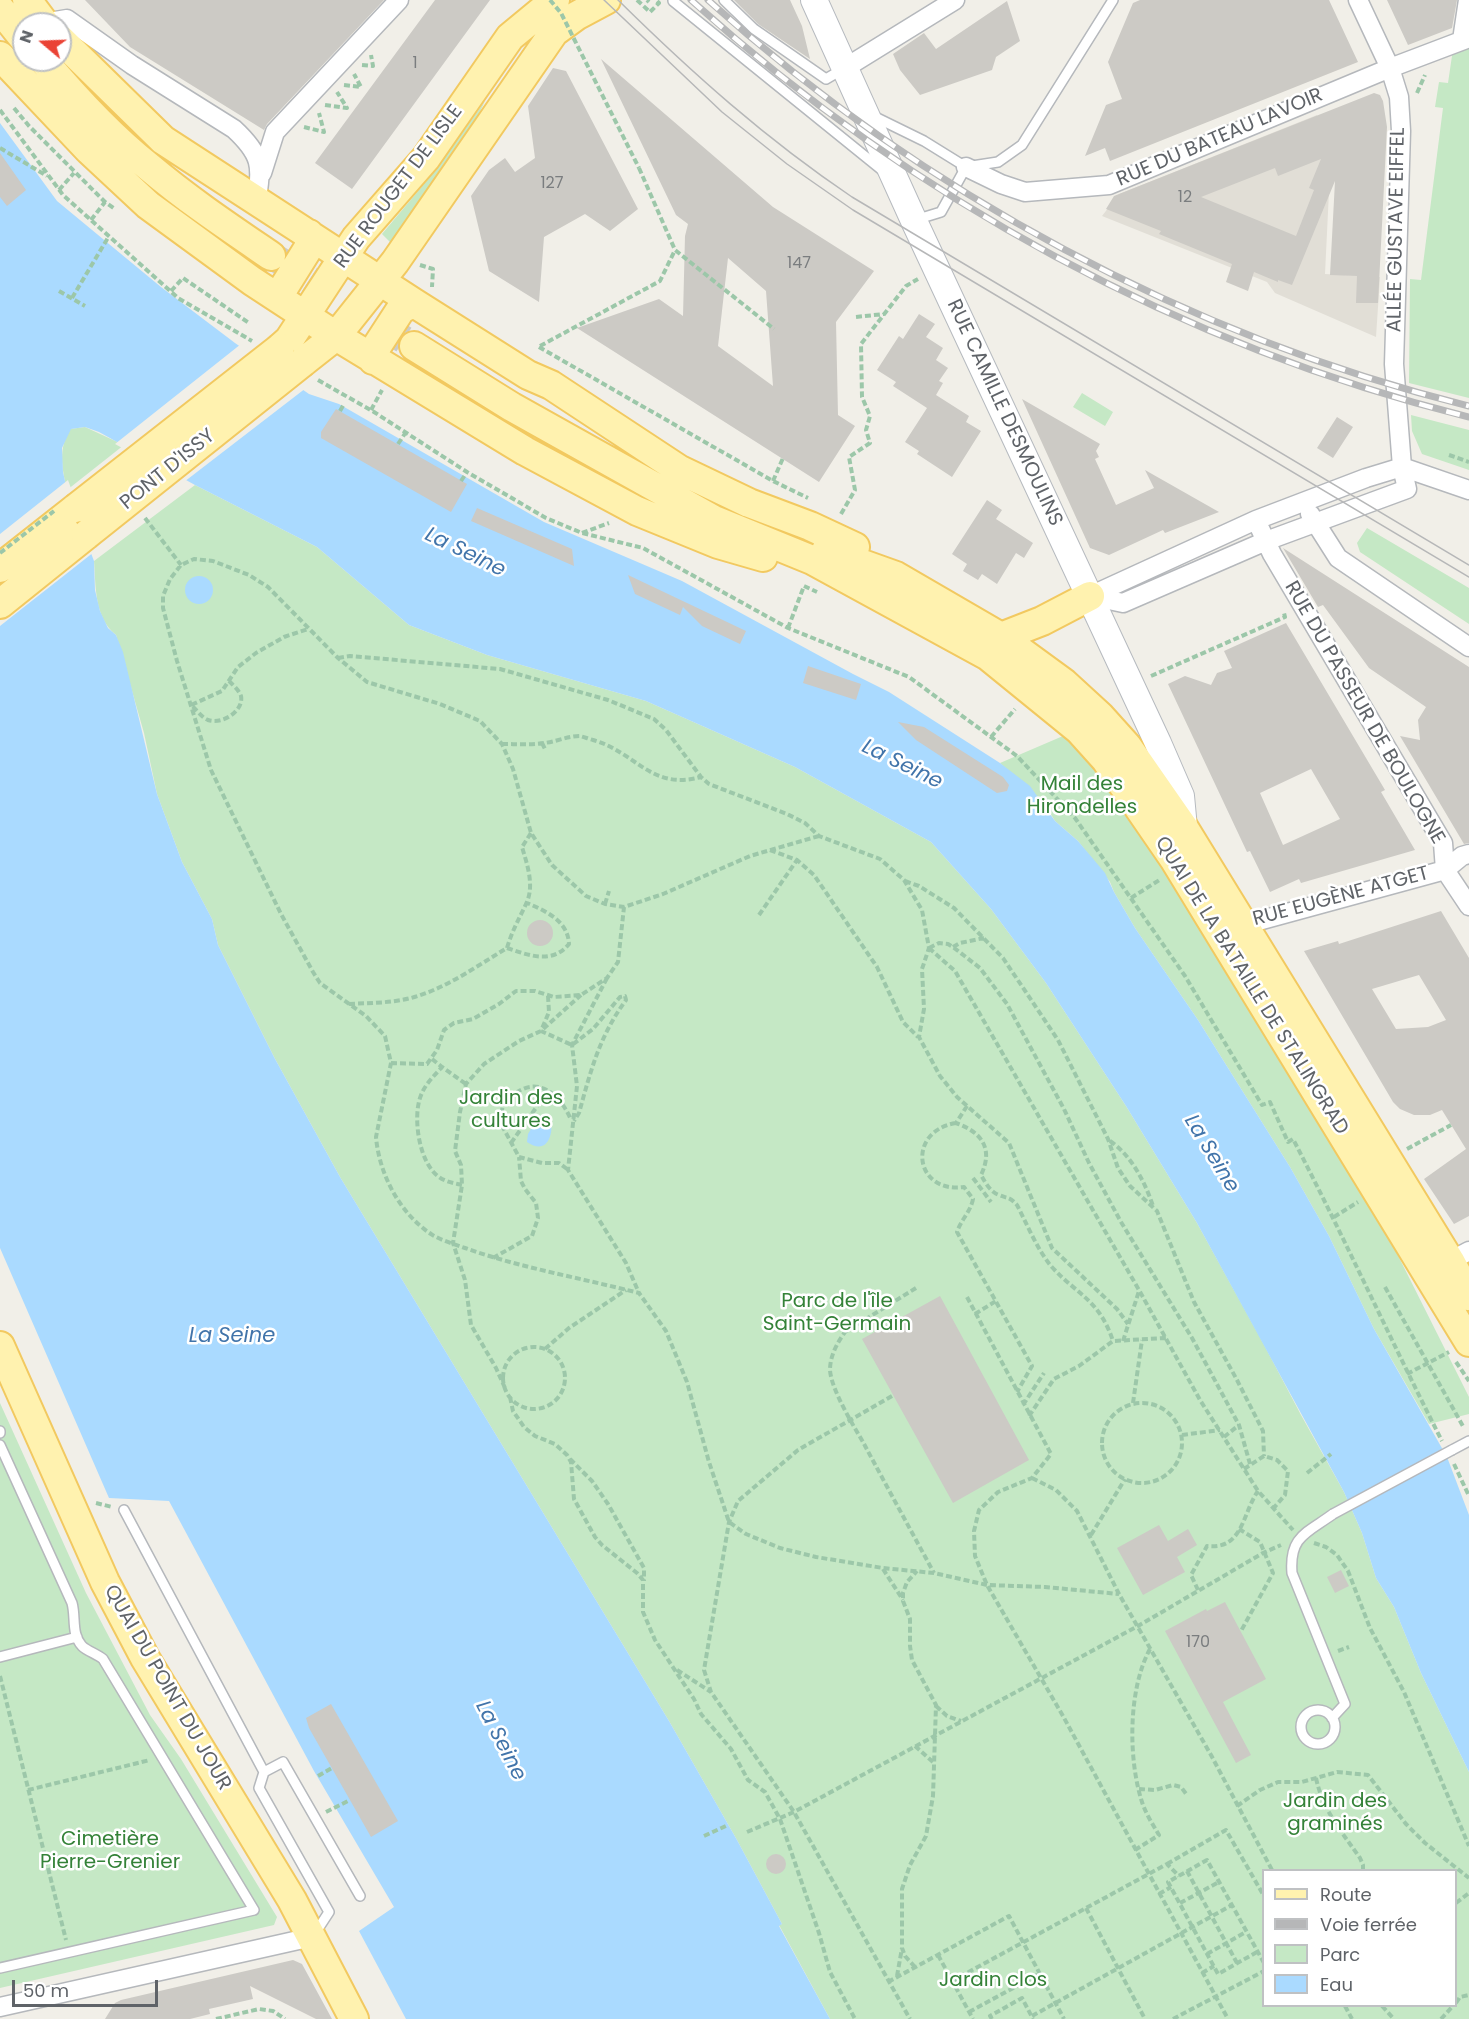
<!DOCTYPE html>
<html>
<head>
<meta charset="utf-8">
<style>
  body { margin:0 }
  #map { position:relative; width:1469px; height:2019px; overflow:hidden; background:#f1efe8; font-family:Poppins,sans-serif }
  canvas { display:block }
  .legend { position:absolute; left:1262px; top:1869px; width:195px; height:138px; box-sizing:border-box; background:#fff; border:2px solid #bfc1c3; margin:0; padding:8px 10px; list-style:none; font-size:18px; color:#5f6368 }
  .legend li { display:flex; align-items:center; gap:12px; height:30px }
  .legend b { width:30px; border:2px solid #bfc1c3 }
  .north { position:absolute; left:12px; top:12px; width:60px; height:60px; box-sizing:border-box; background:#fff; border:2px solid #bfc1c3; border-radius:50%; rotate:289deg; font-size:16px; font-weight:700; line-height:24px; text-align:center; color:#5f6368 }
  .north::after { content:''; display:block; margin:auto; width:21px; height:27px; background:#ea4335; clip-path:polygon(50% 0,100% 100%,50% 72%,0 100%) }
  .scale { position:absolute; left:12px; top:1980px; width:146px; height:27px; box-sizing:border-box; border:3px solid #5f6368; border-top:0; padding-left:8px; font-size:18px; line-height:21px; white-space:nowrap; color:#5f6368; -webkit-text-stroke:4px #fff; paint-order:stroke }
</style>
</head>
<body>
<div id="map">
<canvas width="1469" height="2019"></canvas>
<ul class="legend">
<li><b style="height:8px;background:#fff2af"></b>Route</li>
<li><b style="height:8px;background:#b6b7b8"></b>Voie ferrée</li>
<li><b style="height:16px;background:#c5e8c5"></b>Parc</li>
<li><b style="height:16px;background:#aadaff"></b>Eau</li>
</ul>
<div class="north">N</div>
<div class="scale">50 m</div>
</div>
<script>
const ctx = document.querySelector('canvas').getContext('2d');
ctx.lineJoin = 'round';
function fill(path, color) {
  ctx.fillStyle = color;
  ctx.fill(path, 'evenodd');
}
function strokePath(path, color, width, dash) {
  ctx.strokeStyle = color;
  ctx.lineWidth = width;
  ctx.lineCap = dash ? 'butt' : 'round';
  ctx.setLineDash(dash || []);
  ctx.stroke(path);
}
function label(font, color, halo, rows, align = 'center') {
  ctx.font = font + ' Poppins,sans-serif';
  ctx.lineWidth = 5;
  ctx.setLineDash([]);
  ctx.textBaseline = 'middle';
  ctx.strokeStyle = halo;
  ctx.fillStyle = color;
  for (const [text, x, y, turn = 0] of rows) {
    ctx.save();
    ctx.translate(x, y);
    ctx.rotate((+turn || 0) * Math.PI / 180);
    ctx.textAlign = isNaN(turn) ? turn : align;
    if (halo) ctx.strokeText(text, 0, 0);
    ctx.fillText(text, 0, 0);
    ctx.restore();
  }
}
const education = new Path2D(`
  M1317 115 1331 150 1325 274 1380 277 1376 337 1275 293 1267 282 1102 216 1119 194Z`);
const green = new Path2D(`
  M1469 43V398L1409 383 1410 279 1421 280 1443 108 1435 107 1439 82 1448 83 1453 49Z
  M485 101 473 126 392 244 382 234 435 171Z
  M1082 393 1113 412 1105 426 1073 407Z
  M1411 415 1469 430V470L1422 454 1412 431Z
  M85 427 124 445 67 490C62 468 58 449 70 429Z
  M195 485 317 547 409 625 487 655 646 701 795 767 931 842 991 909 1046 983 1126 1106 1197 1223 1261 1339 1301 1415 1344 1492 1362 1533 1376 1578 1394 1607 1421 1673 1469 1772V2019H830L779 1925 782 1924 737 1840 669 1721 340 1177 274 1057 218 945 212 919 182 862 157 794 144 733 116 635C94 617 96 587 94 561ZM1264 1870H1456V2006H1264Z
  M1367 528 1469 588V624L1360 552 1357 543Z
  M1077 730 1339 1138 1469 1397V1414L1429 1424 1374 1329 1329 1236 1290 1167 1198 1020 1135 928 1114 892 1110 882 1078 841 1055 821 1047 808 1000 763Z
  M0 1403 86 1593 150 1715 181 1759 277 1917 274 1925 0 1988Z`);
const water = new Path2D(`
  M0 123 57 201 161 287 235 343 309 394 339 404 544 522 682 581 853 674 889 692 1000 763 1030 786 1055 821 1078 841 1105 873 1114 892 1135 928 1198 1020 1290 1167 1329 1236 1374 1329 1447 1457 1469 1515V1772L1421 1673 1394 1607 1376 1578 1362 1533 1344 1492 1197 1223 1126 1106 1046 983 991 909 931 842 795 767 646 701 487 655 409 625 317 547 195 485 99 432 85 427 71 429 62 448 63 472 67 490 94 561 95 590 100 611 108 628 116 635 123 652 157 794 182 862 212 919 218 945 274 1057 340 1177 669 1721 737 1840 782 1924 779 1926 830 2019H406L359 1931 394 1907 314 1771 169 1501 109 1498 0 1248Z
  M185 590a14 14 0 1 1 28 0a14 14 0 1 1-28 0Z
  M539 1116C543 1116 546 1115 549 1118 555 1124 551 1159 527 1142L528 1134Z`);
const pier = new Path2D(`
  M241 344 306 388 184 482 115 444Z
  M68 480 94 552 0 626V534Z`);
const building = new Path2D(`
  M85 0H384L267 124 264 130 130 47Z
  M435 0H490L352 189 315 163Z
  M734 0H790L802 26 810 59 758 24Z
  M1140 0H1329L1358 62 1110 161 1105 148 1085 156 1106 105 1122 99 1108 62 1133 3Z
  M1387 0H1457L1452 28 1408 45Z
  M1007 1 1020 41 996 57 992 70 920 95 900 70 893 54 924 33 936 49Z
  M601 59 773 207 874 271 836 322 838 415 855 426 819 482 577 328 659 299 683 316 685 236 688 224 676 215ZM728 258 766 291 773 386 718 346Z
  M553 68 566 71 638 209 610 231 585 214 544 237 539 302 489 271 471 196 489 170 505 158 515 172 535 158 528 106Z
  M1374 93 1380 95 1383 101 1387 127 1378 303H1356L1357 276 1330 275 1335 181 1292 285 1278 280V282L1254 272 1248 291 1226 282 1232 264 1159 234 1161 231 1106 209 1114 196ZM1321 159 1309 188 1314 190 1296 236 1201 197 1275 168 1278 176Z
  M0 153 26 190 7 206 0 197Z
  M919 314 935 324 926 337 943 348 936 360 948 368 939 381 943 383 936 395 969 416 966 422 981 431 952 477 917 454 919 451 905 442 927 408 893 386 896 382 877 370 899 336 903 339Z
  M1022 399 1100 444 1096 451 1099 457 1095 459 1116 505 1154 488 1145 470 1219 512 1165 533 1163 530 1109 555 1090 548Z
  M336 409 467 484 451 512 321 438V432Z
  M1337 417 1353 427 1333 458 1317 448Z
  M987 500 1002 510 996 519 1033 543 1024 558 1016 553 997 584 982 574 978 580 963 571 967 564 952 554Z
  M477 508 572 549 574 566 471 521Z
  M1283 548 1469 667V843L1464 844 1400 736 1420 740 1418 720 1426 707 1369 668 1323 605 1318 607Z
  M628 575 746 631 740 644 702 626 683 607 680 615 635 594Z
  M1286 623 1385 790 1381 792 1415 850 1301 883 1299 879 1270 892 1250 851 1247 852 1168 684 1185 676 1211 685 1217 673 1232 668 1224 651ZM1311 769 1340 819 1283 845 1260 793Z
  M808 666 861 684 856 700 803 683Z
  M898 722 924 727 1003 777 1009 785 1007 791 997 793 916 740Z
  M1441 911 1469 958V1216L1454 1224 1424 1179 1466 1149 1442 1110 1430 1115H1414L1400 1109 1393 1102 1304 951 1338 941 1339 944ZM1419 975 1446 1020 1428 1027 1396 1029 1372 989Z
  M527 933a13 13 0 1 1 26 0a13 13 0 1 1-26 0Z
  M940 1296 1029 1460 953 1503 862 1339Z
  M1159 1525 1168 1541 1188 1529 1197 1545 1177 1557 1185 1572 1143 1595 1117 1548Z
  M1341 1570 1349 1586 1335 1593 1327 1577Z
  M1225 1602 1266 1679 1223 1702 1251 1755 1236 1763 1165 1631 1206 1609 1207 1611Z
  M331 1704 398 1821 371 1837 309 1728 306 1718Z
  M766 1864a10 10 0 1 1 20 0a10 10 0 1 1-20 0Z
  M293 1960 302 1964 332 2019H316L250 1986 253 1999 209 2009 210 2014 190 2019H105L115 2003 121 2000Z`);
const primaryTunnel = new Path2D(`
  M274 257 414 346`);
const path = new Path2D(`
  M637 0 650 12 659 3 656 0
  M647 0 649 2
  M362 65 373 66 371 55
  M344 85 361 87 354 74
  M1417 93 1425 75
  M325 105 347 108 337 92
  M14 108 29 126 105 202
  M0 110 63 195 178 298 252 341
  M304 127 324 132 319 113
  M0 148 47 176
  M639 168 675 250 774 329
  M59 190 74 173
  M91 220 105 202 115 209
  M420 265 433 269 432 287
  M59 291 85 306
  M171 291 183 278 249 323
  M72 298 109 236
  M856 317 884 314
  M540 346 660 281 675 250
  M539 347 773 481 808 498
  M318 380 374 412 467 472 546 518 582 533 643 548 788 628 909 677 1017 756 1075 818 1185 976 1262 1105 1270 1102 1288 1142 1293 1139C1345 1239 1391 1341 1442 1441
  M371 410 382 390
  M340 411 344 404
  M398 444 406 432
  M1449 455 1469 462
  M461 481 465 475
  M773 481 783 458
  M841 514 855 490 849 457 870 443 866 430 870 416 862 397 861 344 906 286 918 279
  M145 518 181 565
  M582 533 609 523
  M804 586 817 592
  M788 628 804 586
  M338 658 350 656 500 669 608 700 654 719 666 730 701 777 709 784 787 814 805 823 819 836 880 859 904 880 922 910 929 948 922 969 924 1009 919 1037 940 1076 957 1097 1009 1143 1052 1248 1117 1309 1128 1324
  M1151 676 1285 617 1284 613
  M229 681C233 685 239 690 241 696 244 711 222 725 208 720 202 718 196 709 191 705L222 691 238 667 256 653 284 637 308 629
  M991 737 1015 709
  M542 743 546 751
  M502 744C516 744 530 745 544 743 555 742 568 736 580 736 584 737 589 739 593 740 636 752 651 791 701 777
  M819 836 750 856 663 894 624 907 605 904 586 896 552 865 531 833 513 769 502 744 480 721 440 704 367 682 338 658 268 587 249 575 213 561 194 559 181 565 170 579 163 596V608L177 661 211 770 281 914 313 972 320 983 366 1016 385 1036 391 1063 376 1137C379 1173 399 1213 431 1234 440 1240 454 1244 465 1248 521 1268 581 1278 639 1293L666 1331 687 1382 709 1462 729 1522 746 1534 780 1548 816 1557 883 1568 934 1573 987 1585 1045 1587 1119 1594
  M770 850 797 860 814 875 877 967 903 1022 918 1037
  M905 881 919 886 954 908 1003 958 1058 1040 1108 1139 1118 1168 1130 1186 1157 1211 1194 1302 1237 1380 1263 1431 1264 1456
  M1131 898 1161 879
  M605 904 609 891
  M759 915 797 860
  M953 947 960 943 984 938
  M507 948C528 955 552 965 569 944 568 921 546 911 527 903
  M929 948 955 971 1139 1290 1200 1400 1258 1491 1293 1530
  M929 948 939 943 948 944 953 947 980 968 1007 1004 1064 1109 1089 1163 1121 1222 1192 1338 1239 1425 1250 1464
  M607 978 572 1045 577 1086 568 1170 626 1263 639 1293
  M548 996 549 1012 541 1031 572 1045 593 1029 620 997 625 996 626 1000C599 1037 591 1070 579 1113L574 1121
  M349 1004C370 1003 391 1003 411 998 445 989 477 966 507 948 512 931 519 919 526 904 535 886 527 864 522 847L531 833
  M432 1059 442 1067
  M391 1063 427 1064 437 1050 444 1030 454 1023 473 1019 499 1004 516 991H535L554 997 581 995 607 978 618 962 624 907
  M967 1106 956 1123C981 1132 994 1148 981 1175 985 1182 990 1192 999 1195 1008 1199 1009 1196 1017 1205 1027 1224 1037 1249 1051 1266 1077 1295 1099 1299 1113 1341
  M956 1123C906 1131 914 1194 964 1187L973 1199C971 1211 961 1220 957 1232L1032 1366 1017 1392
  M1110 1141C1131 1155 1145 1182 1153 1206
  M511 1143 548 1091
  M1407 1149 1451 1125
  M567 1169 559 1163H542L519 1157 500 1122 503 1104C509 1098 515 1092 523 1089 545 1079 564 1102 571 1120
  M973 1178 991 1202
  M462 1185C454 1183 446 1182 439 1177 419 1163 413 1119 420 1098 424 1085 434 1076 442 1067L466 1084
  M1334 1217 1358 1202
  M493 1258 532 1236 538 1218 536 1203 525 1189 521 1181 519 1157
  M1385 1287 1464 1428
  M916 1288 845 1332C837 1343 830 1356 830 1370 831 1389 853 1425 863 1442 886 1485 910 1529 934 1573
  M967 1297 1051 1454 1032 1478 998 1492 979 1510 974 1531 975 1556 987 1585 1063 1716 1228 2019
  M975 1314 996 1301
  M1123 1341 1139 1291
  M503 1378a31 31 0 1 1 62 0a31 31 0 1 1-62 0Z
  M545 1349 569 1328 626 1290
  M1456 1362 1469 1381
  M1407 1374 1449 1352
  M505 1388 496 1368 471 1325 465 1280 453 1243 462 1185 461 1165 455 1151 460 1112 466 1084 484 1064 519 1041 541 1031 581 995
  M892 1396 798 1450 738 1501 729 1522 704 1670 711 1692 794 1812 910 2019
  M510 1397 513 1411 524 1427 535 1436 555 1444 567 1455 571 1462 574 1499 595 1537 602 1545 637 1573 643 1580V1612L655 1640 694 1699 701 1714 731 1749 748 1780 765 1792 780 1819 819 1933 830 1972 855 2019
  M1102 1443a40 40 0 1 1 80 0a40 40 0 1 1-80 0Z
  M1133 1403 1142 1340
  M1023 1405 1044 1373
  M1029 1416 1054 1379 1079 1366 1113 1341 1166 1338
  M1182 1435 1220 1430
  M1224 1437 1239 1425
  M570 1459 592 1481 608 1504 644 1568V1581
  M1454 1464 1469 1496
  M1244 1469 1264 1456 1277 1460 1288 1471 1285 1495 1272 1510
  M1307 1473 1331 1454
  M1032 1478 1056 1490 1077 1511 1119 1594 1211 1755 1272 1870
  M96 1503 112 1507
  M1239 1529 1260 1542 1273 1573 1241 1631
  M1091 1535 1125 1479
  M1314 1543 1326 1547 1337 1555 1348 1571 1370 1628 1404 1692 1469 1846
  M883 1569 903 1600
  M1198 1590 1191 1575 1207 1546C1243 1550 1242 1514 1258 1491
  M1338 1651 1349 1647
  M677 1670 711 1692
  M0 1676 66 1940
  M936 1706 947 1716 961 1721
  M915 1746 933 1762
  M318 1776 332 1768
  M1316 1778C1323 1811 1342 1832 1360 1858L1363 1865V1870
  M1139 1789 1155 1790 1173 1785 1181 1787 1187 1795
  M28 1790 150 1760
  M1237 1806 1260 1790 1278 1782H1302L1337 1772 1368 1775 1406 1824 1425 1843 1469 1878
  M326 1812 350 1800
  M747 1832 794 1812 1138 1626 1263 1553 1281 1545
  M704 1836 728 1825
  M1135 1850 1159 1835C1153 1825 1146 1814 1142 1802 1128 1759 1128 1689 1150 1649
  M1167 1864 1226 1830 1264 1896
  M1187 1871 1237 1963
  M1159 1894 1171 1887
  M1180 1903 1219 1882
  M1456 1903 1469 1893
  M1086 1908 1145 2019
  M1257 1952 1218 1974 1168 1882 1207 1860 1264 1963
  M1207 1954 1246 1932
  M938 1955 973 2019
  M915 1967 905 1956 902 1948V1889L910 1865 926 1836 933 1796 936 1705 912 1660 910 1646V1619L903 1601V1593L907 1582 917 1571
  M1202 1973 1214 1966
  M897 1976 902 1948
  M952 1981 1167 1864 1179 1876
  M888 1982 1009 1916 1064 2019
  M1456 2003 1460 1997 1469 1995
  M1345 2006 1352 2019
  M1382 2006 1394 2019
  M969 2012 1039 1974
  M1032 2016 1232 1905
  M216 2019 259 2009 273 2011 285 2019
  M992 2019 990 2016 1022 1998 1033 2019
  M1173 2019 1264 1971
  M1441 2019 1453 2006`);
const lane = new Path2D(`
  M674 0 673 1 882 170
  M724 0 754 29 826 79 843 69
  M873 116 924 141 966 167
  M972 166 998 162 1022 145 1113 0
  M915 220 941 212 966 167
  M0 1431V1433
  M0 1445 72 1603C76 1617 71 1634 82 1646 87 1651 97 1654 103 1659L254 1910 0 1968
  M1452 1450 1469 1441
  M124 1510 264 1772 259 1788 329 1912 314 1935
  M0 1657 77 1637
  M1301 1727a17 17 0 1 1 34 0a17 17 0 1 1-34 0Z
  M1332 1718 1345 1704 1292 1573C1289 1536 1307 1533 1333 1514
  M264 1772 283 1762 360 1896`);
const street = new Path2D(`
  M43 23 67 19 132 65 234 129C261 154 263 166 256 202
  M1462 40 1468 0
  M845 68 955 0
  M966 167 1001 184 1025 192 1109 185 1390 68 1469 38
  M262 173 275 132 399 0
  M1310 514 1338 558 1469 647
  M1256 520 1272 554 1443 843 1445 870 1469 906
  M1090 596 1123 603 1266 541 1407 489 1402 467 1394 364 1401 131 1399 97 1390 68 1358 0
  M1090 596 1256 520 1366 478 1402 467 1469 490
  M1243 923 1258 921 1445 870 1462 856 1469 854
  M1450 1261 1469 1251
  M0 2007 312 1937`);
const secondary = new Path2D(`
  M814 0 914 221 1158 743 1181 796 1184 828`);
const primary = new Path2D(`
  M27 0 45 24
  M0 9 24 39
  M60 39 163 140 414 303 528 375 551 385 680 470 749 503 810 526 855 547
  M0 56 89 150 148 205 252 281 336 336 525 451 637 511 718 544 763 557
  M43 60C75 98 110 136 149 167 188 200 230 228 271 256
  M272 293 279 292 284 287 309 247V234
  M414 346 512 407 714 520 812 560 988 656 1079 730 1106 760 1174 859 1469 1342
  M280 348 289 340 356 238 426 158 510 37 555 0
  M373 360 375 349 401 309 414 303
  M303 362 336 336 395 262 554 32 576 16 606 0
  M826 551 896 576 1001 637 1064 683 1100 716 1127 746 1184 828 1450 1261 1469 1296
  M0 568 76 508
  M0 604 86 535
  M1001 637 1042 621 1090 596
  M0 1346 105 1582 145 1658 292 1900 354 2019`);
const tram = new Path2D(`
  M604 0 722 112 787 164 853 210 1469 577
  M618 0C692 73 766 139 852 197L1469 565`);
const rail = new Path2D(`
  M691 0C911 198 1181 346 1469 417
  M708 0C921 192 1190 337 1469 406`);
const pathBridge = new Path2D(`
  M550 0 561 13 639 168
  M0 553 54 511`);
const laneBridge = new Path2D(`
  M1333 1514 1452 1450`);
const primaryBridge = new Path2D(`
  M76 508 280 348
  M86 535 303 362`);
const numberNames = [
  ["1",415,64],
  ["127",552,184],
  ["12",1185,198],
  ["147",799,264],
  ["170",1198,1643]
];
const streetNames = [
  ["RUE DU BATEAU LAVOIR",1220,138,-23],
  ["RUE ROUGET DE LISLE",399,187,-53],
  ["ALLÉE GUSTAVE EIFFEL",1397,230,-89],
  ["RUE CAMILLE DESMOULINS",1004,413,65],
  ["PONT D'ISSY",168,470,-39],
  ["RUE DU PASSEUR DE BOULOGNE",1364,713,60],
  ["RUE EUGÈNE ATGET",1341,897,-15],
  ["QUAI DE LA BATAILLE DE STALINGRAD",1251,986,58],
  ["QUAI DU POINT DU JOUR",167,1688,60]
];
const parkNames = [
  ["Mail des",1082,785],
  ["Hirondelles",1082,808],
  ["Jardin des",511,1099],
  ["cultures",511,1122],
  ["Parc de l'île",837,1302],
  ["Saint-Germain",837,1325],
  ["Jardin des",1335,1802],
  ["graminés",1335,1825],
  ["Cimetière",110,1840],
  ["Pierre-Grenier",110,1863],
  ["Jardin clos",993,1981]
];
const waterNames = [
  ["La Seine",465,553,26],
  ["La Seine",902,765,26],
  ["La Seine",1211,1154,59],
  ["La Seine",232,1337],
  ["La Seine",500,1741,63]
];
fill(education, '#e1ded6');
fill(green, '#c5e8c5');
fill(water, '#aadaff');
fill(pier, '#f1efe8');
fill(building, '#cccac5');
strokePath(primaryTunnel, '#ccccc8', 28, [28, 14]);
strokePath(lane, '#b5b8bc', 12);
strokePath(street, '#b5b8bc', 21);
strokePath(secondary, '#b6babf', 28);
strokePath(primary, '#f2c960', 32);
strokePath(path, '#9cc7a9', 4, [6, 3]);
strokePath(lane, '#fff', 9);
strokePath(street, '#fff', 18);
strokePath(secondary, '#fff', 26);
strokePath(primary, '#fff2af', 28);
strokePath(tram, '#b6b7b8', 1.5);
strokePath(rail, '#b6b7b8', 7);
strokePath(rail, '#fff', 4.5, [14]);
strokePath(laneBridge, '#b5b8bc', 12, []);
strokePath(primaryBridge, '#f2c960', 32, []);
strokePath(pathBridge, '#9cc7a9', 4, [6, 3]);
strokePath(laneBridge, '#fff', 9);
strokePath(primaryBridge, '#fff2af', 28);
label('16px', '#7a7d7f', null, numberNames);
label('20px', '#5f6368', '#fff', streetNames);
label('20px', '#348238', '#fff', parkNames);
label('italic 21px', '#4174aa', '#fff', waterNames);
</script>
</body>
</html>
